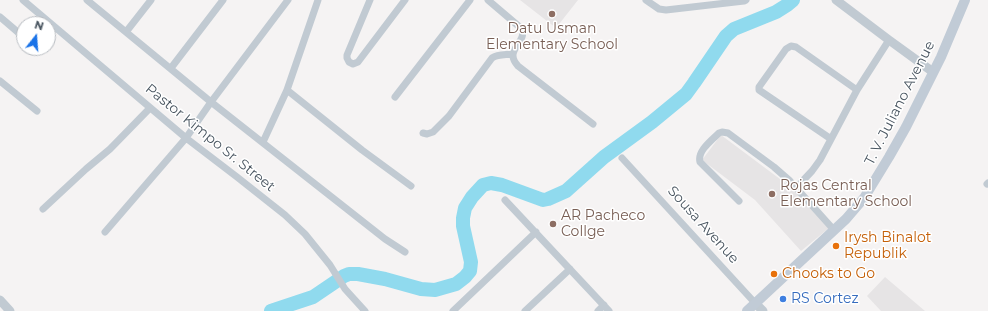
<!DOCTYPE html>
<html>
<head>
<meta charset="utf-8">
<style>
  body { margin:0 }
  #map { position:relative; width:988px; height:311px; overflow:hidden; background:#f5f3f3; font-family:Montserrat,sans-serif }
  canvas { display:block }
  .north { position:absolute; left:16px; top:16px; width:40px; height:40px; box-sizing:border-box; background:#fff; border:1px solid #b7bbc0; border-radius:50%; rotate:17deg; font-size:11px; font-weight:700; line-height:16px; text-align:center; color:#4a5661 }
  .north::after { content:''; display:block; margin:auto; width:14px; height:18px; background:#1a73e8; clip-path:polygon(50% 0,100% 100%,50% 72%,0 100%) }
</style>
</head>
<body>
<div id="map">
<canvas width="988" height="311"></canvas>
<div class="north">N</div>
</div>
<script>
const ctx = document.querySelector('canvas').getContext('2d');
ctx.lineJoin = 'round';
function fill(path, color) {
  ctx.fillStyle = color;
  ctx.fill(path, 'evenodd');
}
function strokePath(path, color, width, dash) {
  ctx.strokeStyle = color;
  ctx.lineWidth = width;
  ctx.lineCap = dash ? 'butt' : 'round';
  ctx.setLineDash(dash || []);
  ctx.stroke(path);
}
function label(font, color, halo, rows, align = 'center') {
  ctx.font = font + ' Montserrat,sans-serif';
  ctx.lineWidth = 3;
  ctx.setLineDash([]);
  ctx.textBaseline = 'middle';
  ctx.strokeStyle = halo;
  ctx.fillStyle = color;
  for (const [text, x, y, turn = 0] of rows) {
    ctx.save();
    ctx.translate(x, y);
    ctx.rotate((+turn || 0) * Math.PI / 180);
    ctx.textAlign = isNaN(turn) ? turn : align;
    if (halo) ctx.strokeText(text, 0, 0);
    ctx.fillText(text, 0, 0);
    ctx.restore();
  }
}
const education = new Path2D(`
  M520 0H578L556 28Z
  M721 135 792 188 829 228 801 251 755 200 702 160Z
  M885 277 925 311H881L867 296Z`);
const river = new Path2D(`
  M271 311 313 297 344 276 349 274H358L385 279 421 289 435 290 456 284 465 277 470 271 471 262 463 226V218L465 208 472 197 483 185 491 183 502 185 543 200 548 199 566 191 604 157 652 122 686 94 694 83 726 36 734 29 776 12 787 5 793 0`);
const minor = new Path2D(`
  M23 0 186 138 237 177 285 215 305 234 330 265 345 289 365 311
  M87 0 211 102 385 239 405 252
  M370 0 347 55V58L349 62 353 64 358 62 405 0
  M488 0 522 29C527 43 503 50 518 66L593 124
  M646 0 659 9 666 10 744 1 746 0
  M0 17 20 34
  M126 32 151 0
  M171 68 223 0
  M0 81 37 111
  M287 90 362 150 411 186
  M395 97 470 0
  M423 133 427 134 433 132 449 116 492 58C498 54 505 55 512 54
  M831 139 759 90V87L786 49 791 46 796 47 857 90
  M263 142 287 90 318 0
  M622 158 755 303
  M987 184 988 183
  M796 188 812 171 820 160 857 90 889 40
  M505 200 609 311
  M739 201 700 162C697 151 712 140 719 133L722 132 728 133 774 167 790 181 834 230
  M43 209 86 169 110 149 150 108
  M105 232 186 138 211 102 288 0
  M453 311 536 232
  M525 311 570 269
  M598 311 604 305`);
const tertiary = new Path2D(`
  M836 0 889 40 933 72
  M0 300 10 311
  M755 303 763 311`);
const secondary = new Path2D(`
  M747 311 846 219 864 198 889 157 906 127 941 57 965 0`);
const markers = [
  [552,14,4,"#8d6e63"],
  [772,194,4,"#8d6e63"],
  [553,224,4,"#8d6e63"],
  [836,246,4,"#e8710a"],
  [774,274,4,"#e8710a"],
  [783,299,4,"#3f7fe0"]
];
const educationNames = [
  ["Datu Usman",552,29,"center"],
  ["Elementary School",552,45,"center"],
  ["Rojas Central",780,186],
  ["Elementary School",780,202],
  ["AR Pacheco",561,216],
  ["Collge",561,232]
];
const streetNames = [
  ["T. V. Juliano Avenue",900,103,-63],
  ["Pastor Kimpo Sr. Street",210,138,39],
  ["Sousa Avenue",703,225,48]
];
const foodNames = [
  ["Irysh Binalot",844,238],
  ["Republik",844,254],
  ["Chooks to Go",782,274]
];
const shopNames = [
  ["RS Cortez",791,299]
];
fill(education, '#e6e4e5');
strokePath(river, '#90daee', 14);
strokePath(minor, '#c1cad2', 7);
strokePath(tertiary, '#c1cad2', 9);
strokePath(secondary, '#c1cbd6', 10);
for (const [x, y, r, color] of markers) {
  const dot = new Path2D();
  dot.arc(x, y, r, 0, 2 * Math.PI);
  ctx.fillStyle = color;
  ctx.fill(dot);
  strokePath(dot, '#fff', 1.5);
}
label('14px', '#785e54', '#fff', educationNames, 'left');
label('14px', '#4a5661', '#fff', streetNames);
label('14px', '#c56008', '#fff', foodNames, 'left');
label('14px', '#366cbe', '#fff', shopNames, 'left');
</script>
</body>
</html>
